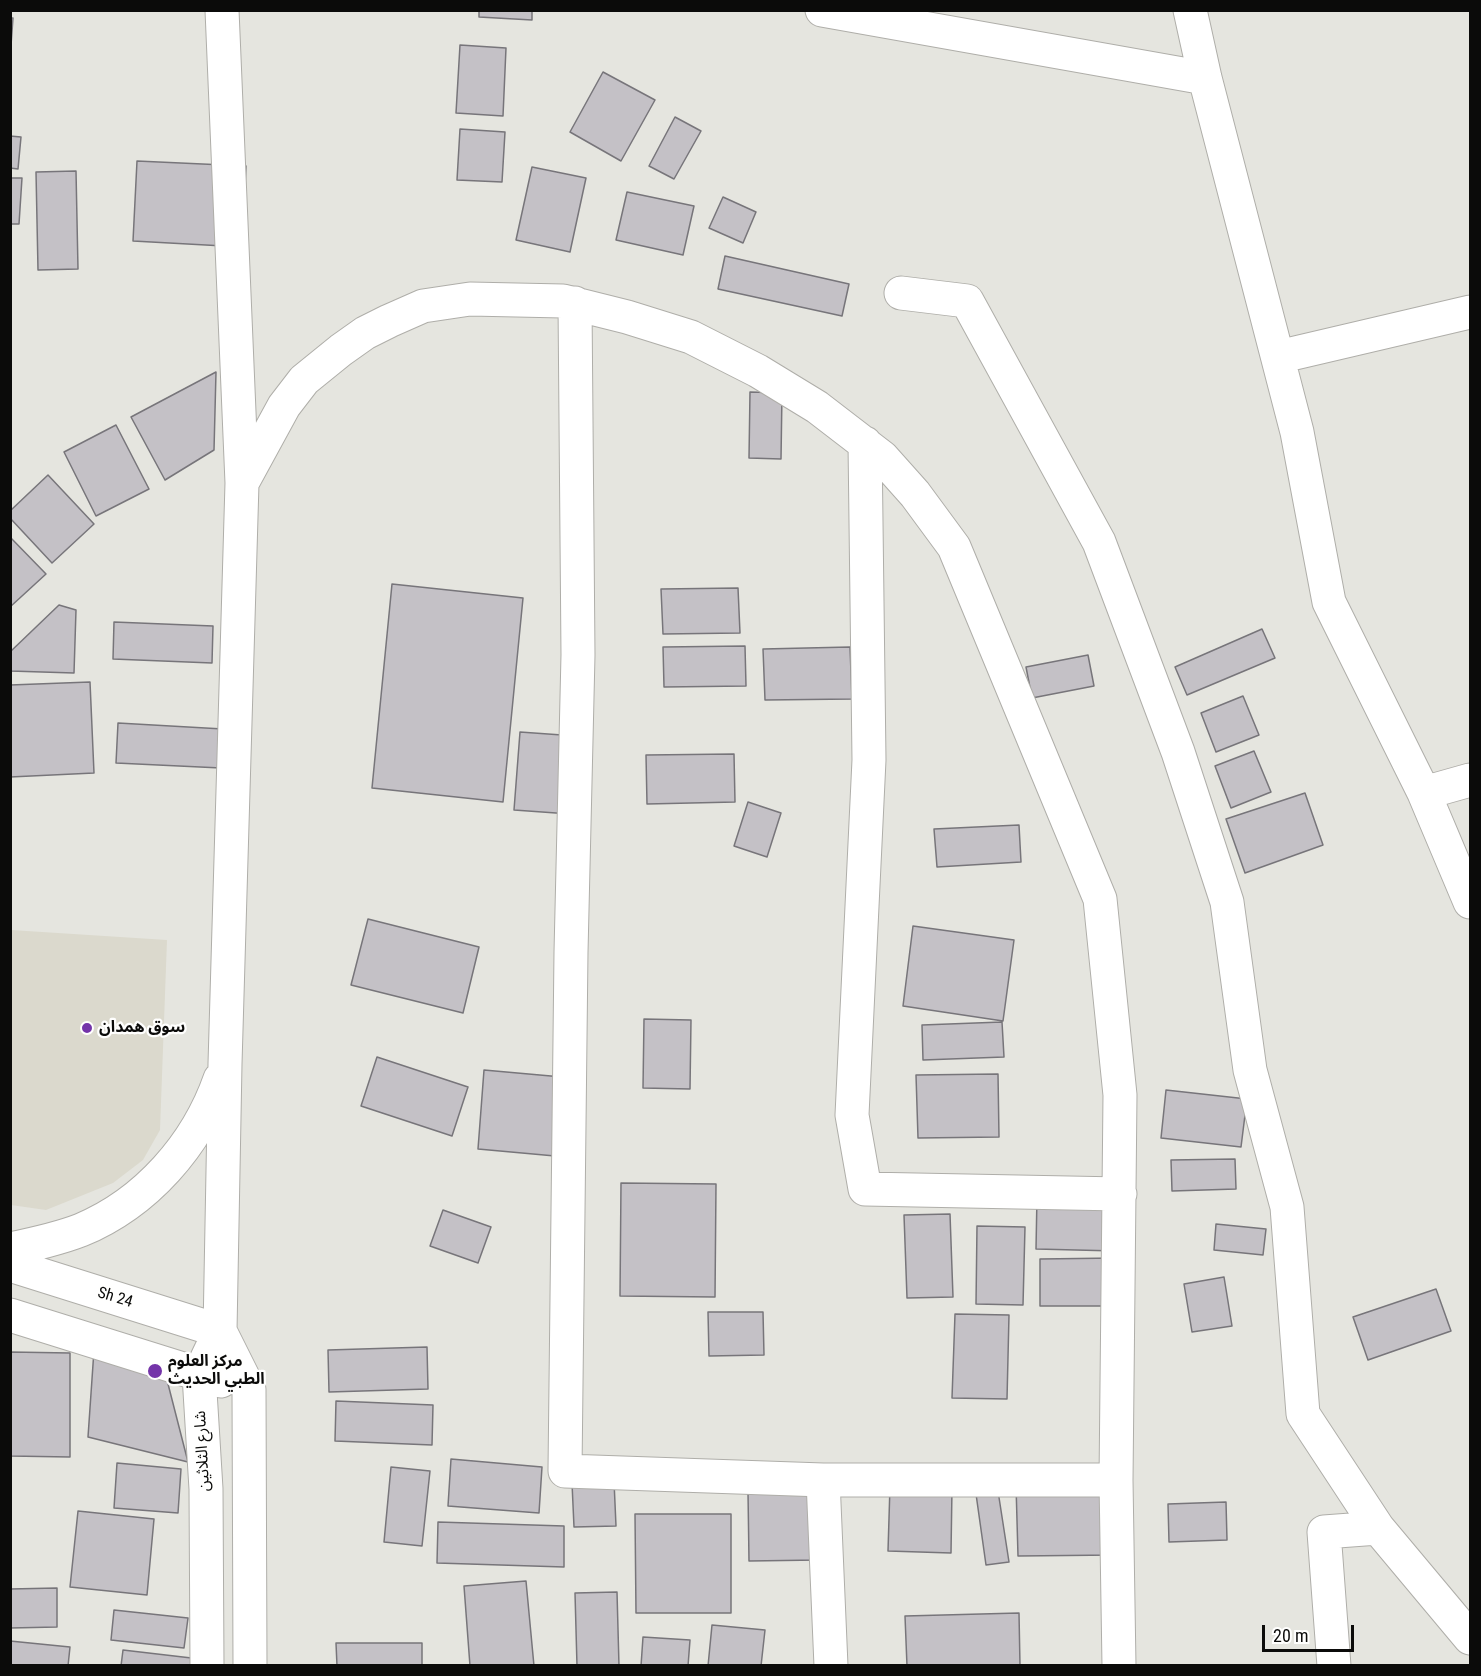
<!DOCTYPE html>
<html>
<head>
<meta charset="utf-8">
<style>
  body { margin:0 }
  #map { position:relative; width:1481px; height:1676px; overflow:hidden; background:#e5e5df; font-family:"Roboto Condensed",sans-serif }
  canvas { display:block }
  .frame { position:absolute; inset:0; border:12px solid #0b0b0a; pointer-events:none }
  .scale { position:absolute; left:1262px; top:1625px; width:92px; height:27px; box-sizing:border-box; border:3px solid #0b0b0a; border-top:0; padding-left:8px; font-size:18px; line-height:21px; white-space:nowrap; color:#0b0b0a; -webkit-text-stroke:4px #fffffe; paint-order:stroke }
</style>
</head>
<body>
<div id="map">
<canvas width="1481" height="1676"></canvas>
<div class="frame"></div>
<div class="scale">20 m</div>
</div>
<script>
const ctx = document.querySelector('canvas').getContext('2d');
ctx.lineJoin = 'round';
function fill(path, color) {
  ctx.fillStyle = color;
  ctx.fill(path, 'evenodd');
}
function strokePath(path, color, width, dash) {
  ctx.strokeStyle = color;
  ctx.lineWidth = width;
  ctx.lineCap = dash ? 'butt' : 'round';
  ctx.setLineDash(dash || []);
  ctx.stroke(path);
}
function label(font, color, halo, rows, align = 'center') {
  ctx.font = font + ' "Roboto Condensed","Noto Sans Arabic",sans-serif';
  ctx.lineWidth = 4.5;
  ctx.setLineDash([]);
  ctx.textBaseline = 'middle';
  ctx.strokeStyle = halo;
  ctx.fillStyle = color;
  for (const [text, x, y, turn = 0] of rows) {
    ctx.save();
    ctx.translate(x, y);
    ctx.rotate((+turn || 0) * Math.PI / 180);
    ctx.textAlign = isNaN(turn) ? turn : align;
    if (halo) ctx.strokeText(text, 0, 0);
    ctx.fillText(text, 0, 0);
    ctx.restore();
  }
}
const built = new Path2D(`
  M11 930 167 940 160 1130 143 1160 113 1183 46 1210 11 1205Z`);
const building = new Path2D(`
  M479 10H532V20L479 17Z
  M10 18H13L10 59Z
  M460 45 506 48 503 116 456 113Z
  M603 72 655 100 621 161 570 132Z
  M675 117 701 131 674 179 649 166Z
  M460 129 505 132 502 182 457 180Z
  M10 136 21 137 18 169 10 168Z
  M137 161 246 166 242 247 133 241Z
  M532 167 586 178 570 252 516 240Z
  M76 171 78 269 38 270 36 172Z
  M10 178H22L19 224H10Z
  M627 192 694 206 683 255 616 240Z
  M723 197 756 212 743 243 709 228Z
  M725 256 849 284 842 316 718 289Z
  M216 372 214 450 165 480 131 417Z
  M750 392 782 393 781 459 749 458Z
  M116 425 149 489 96 516 64 452Z
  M48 475 94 524 52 563 10 518V511Z
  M10 537 46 574 10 607Z
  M392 584 523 598 503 802 372 788Z
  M738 588 740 633 663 634 661 589Z
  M59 605 76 610 74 673 10 671V652Z
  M114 622 213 626 212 663 113 659Z
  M1262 629 1275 658 1187 695 1175 667Z
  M745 646 746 686 664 687 663 647Z
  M850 647 852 699 765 700 763 649Z
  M1088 655 1094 686 1032 698 1026 667Z
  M90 682 94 773 10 777V685Z
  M1243 696 1259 735 1216 752 1201 713Z
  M118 723 223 729 221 768 116 763Z
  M520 732 576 736 570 814 514 810Z
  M1254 751 1271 792 1231 808 1215 766Z
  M734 754 735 802 647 804 646 755Z
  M1305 793 1323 845 1245 873 1226 819Z
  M748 802 781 813 767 857 734 846Z
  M1019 825 1021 862 937 867 934 829Z
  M368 919 479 947 463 1013 351 985Z
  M913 926 1014 940 1003 1021 903 1006Z
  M644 1019 691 1020 690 1089 643 1088Z
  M1002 1022 1004 1057 923 1060 922 1025Z
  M377 1057 468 1087 452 1136 361 1106Z
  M484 1070 562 1077 555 1156 478 1149Z
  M998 1074 999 1137 918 1138 916 1075Z
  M1166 1090 1247 1099 1241 1147 1161 1138Z
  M1235 1159 1236 1189 1172 1191 1171 1160Z
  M621 1183 716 1184 715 1297 620 1296Z
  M1037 1196 1117 1197 1116 1251 1036 1249Z
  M443 1210 491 1227 478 1263 430 1246Z
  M950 1214 953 1297 907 1298 904 1215Z
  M1216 1224 1266 1229 1263 1255 1214 1250Z
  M977 1226 1025 1227 1023 1305 976 1304Z
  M1116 1258 1117 1306H1040V1259Z
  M1224 1277 1232 1326 1192 1332 1184 1284Z
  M1436 1289 1451 1331 1368 1360 1353 1317Z
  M708 1312H763L764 1355 709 1356Z
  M955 1314 1009 1315 1007 1399 952 1398Z
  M427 1347 428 1389 329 1392 328 1350Z
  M94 1350 167 1380 188 1462 88 1437Z
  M10 1352 70 1353V1457L10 1456Z
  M336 1401 433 1405 432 1445 335 1441Z
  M451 1459 542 1467 539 1513 448 1506Z
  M117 1463 181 1469 178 1513 114 1508Z
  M391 1467 430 1471 422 1546 384 1542Z
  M614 1481 616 1526 574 1527 572 1483Z
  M1113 1483 1115 1555 1018 1556 1016 1485Z
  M890 1486 952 1488 951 1553 888 1551Z
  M816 1490 818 1560 749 1561 748 1492Z
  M998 1491 1009 1562 986 1565 976 1494Z
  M1226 1502 1227 1540 1169 1542 1168 1504Z
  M78 1511 154 1519 147 1595 70 1587Z
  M635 1514H731V1613H636Z
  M438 1522 564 1526V1567L437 1563Z
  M526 1581 534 1666H470L464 1586Z
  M57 1588V1627L10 1628V1589Z
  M617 1592 619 1666H577L575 1593Z
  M114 1610 188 1618 184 1648 111 1640Z
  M1019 1613 1020 1666H907L905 1616Z
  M712 1625 765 1630 761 1666H708Z
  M643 1637 690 1640 688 1666H641Z
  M10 1641 70 1647 68 1666H10Z
  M336 1643H422V1666H337Z
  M123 1650 200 1659V1666H121Z`);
const minor = new Path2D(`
  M822 10 1205 78
  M1190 10 1205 78 1297 432 1329 602 1424 793
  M901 293 967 301 1099 542 1178 752 1227 902 1250 1070 1287 1207 1303 1414 1378 1528 1470 1638
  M575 303 578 655 571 952 565 1471 823 1480H1116
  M1278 357 1470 312
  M865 443 869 760 852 1115 865 1189 1120 1194
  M242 483 284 406 304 380 341 350 365 333 389 321 423 306 470 299 563 301 627 317 691 337 758 371 817 407 882 457 915 494 954 547 1100 899 1120 1095 1116 1480 1119 1666
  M1470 780 1424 793 1470 902
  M10 1249C34 1244 58 1239 81 1230 146 1203 197 1145 220 1079
  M10 1265 220 1331
  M10 1315 221 1381
  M220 1331 249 1389 250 1666
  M823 1480 831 1666
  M207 1666 206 1489 199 1375 220 1331 225 1064 242 483 222 10
  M1334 1666 1324 1532 1378 1528`);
const markers = [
  [87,1028,6,"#7434a9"],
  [155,1371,8,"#7434a9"]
];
const poiNames = [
  ["سوق همدان",99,1028],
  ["مركز العلوم",168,1362],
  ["الطبي الحديث",168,1380]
];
const streetNames = [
  ["Sh 24",115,1298,17],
  ["شارع الثلاثين",203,1451,-93]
];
fill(built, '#dbd9cd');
fill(building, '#c4c1c6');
strokePath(building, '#77757a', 1.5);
strokePath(minor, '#afaea9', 35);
strokePath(minor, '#fff', 33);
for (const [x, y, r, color] of markers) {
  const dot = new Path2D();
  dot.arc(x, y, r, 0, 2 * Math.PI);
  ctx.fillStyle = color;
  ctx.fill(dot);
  strokePath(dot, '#fffffe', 2);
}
label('bold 16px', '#0b0b0a', '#fffffe', poiNames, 'left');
label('16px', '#0b0b0a', '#fffffe', streetNames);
</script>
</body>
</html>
